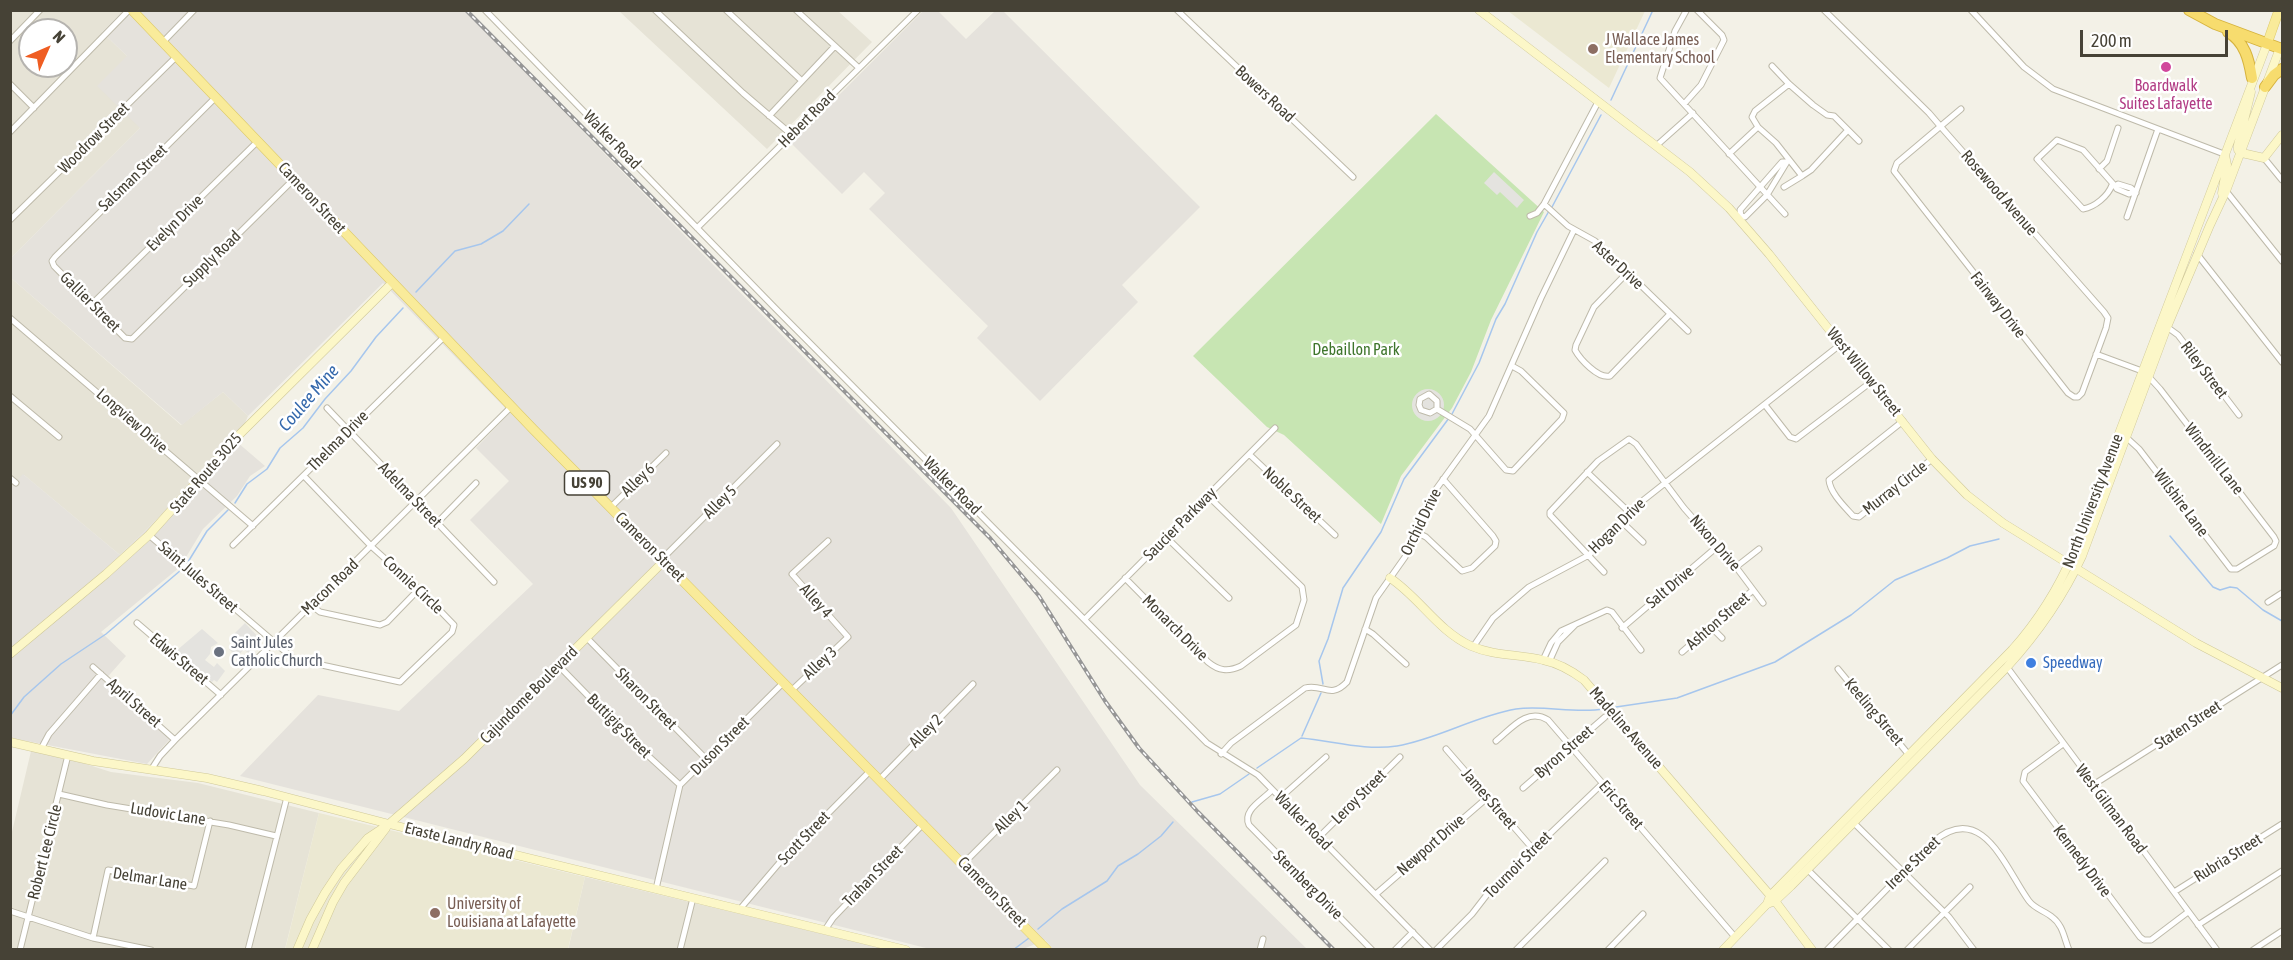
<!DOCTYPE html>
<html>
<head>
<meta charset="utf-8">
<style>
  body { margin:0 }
  #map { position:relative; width:2293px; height:960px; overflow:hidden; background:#f3f1e7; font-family:"Asap Condensed",sans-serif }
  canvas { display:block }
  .frame { position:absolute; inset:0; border:12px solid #464236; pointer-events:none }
  .north { position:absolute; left:18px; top:18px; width:60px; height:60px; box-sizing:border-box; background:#fff; border:2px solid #b5b3af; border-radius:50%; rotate:45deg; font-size:16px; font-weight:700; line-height:24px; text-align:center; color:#464236 }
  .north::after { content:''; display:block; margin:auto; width:21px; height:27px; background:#ef5d22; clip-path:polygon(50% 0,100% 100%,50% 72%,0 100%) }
  .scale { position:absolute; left:2080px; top:30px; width:148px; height:27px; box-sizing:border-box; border:3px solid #464236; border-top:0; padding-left:8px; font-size:18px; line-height:21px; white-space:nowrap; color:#464236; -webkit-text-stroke:4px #fff; paint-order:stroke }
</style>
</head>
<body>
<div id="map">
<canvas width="2293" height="960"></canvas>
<div class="frame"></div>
<div class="north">N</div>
<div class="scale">200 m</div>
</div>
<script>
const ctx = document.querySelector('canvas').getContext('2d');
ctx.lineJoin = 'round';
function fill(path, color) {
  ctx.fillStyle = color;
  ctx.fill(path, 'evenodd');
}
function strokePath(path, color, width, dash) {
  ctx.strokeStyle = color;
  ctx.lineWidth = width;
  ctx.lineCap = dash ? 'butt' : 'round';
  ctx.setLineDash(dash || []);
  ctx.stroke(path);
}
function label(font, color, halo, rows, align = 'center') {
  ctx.font = font + ' "Asap Condensed",sans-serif';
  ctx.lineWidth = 5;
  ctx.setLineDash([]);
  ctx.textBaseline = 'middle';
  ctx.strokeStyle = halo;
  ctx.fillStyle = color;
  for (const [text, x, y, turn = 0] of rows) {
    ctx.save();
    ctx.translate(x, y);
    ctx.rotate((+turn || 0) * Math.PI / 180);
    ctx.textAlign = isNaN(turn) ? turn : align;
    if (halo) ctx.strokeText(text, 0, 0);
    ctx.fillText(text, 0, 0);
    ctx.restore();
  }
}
const residential = new Path2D(`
  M11 11H123L102 32 127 56 140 128 11 258ZM30 30H66V66H30Z
  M619 11H838L872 42 767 149Z
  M11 278 181 425 223 392 248 416 237 442 120 555 24 475 11 488Z
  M32 747 111 772 198 783 319 813 285 949 11 950V836Z
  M585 877 886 949 568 950Z`);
const industrial = new Path2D(`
  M123 11H465L951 508 1140 785 1307 949 1054 950 1045 940 1023 949H930L240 776 318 695 399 711 533 584 470 520 509 481 476 448 510 413 383 283 248 416 223 392 182 425 11 278V258L140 128 97 86 127 56 102 32Z
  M923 11H938L966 39 995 11H1003L1200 207 1122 285 1138 302 1040 401 977 338 988 326 869 209 885 193 864 172 842 194 791 143Z
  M237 442 265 466 250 476 237 496 203 529 180 567 101 632 126 656 104 681 170 739 147 764 11 738 10 488 23 474 120 555Z`);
const education = new Path2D(`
  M1508 11H1645L1609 88Z
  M319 813 585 877 568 949 285 950Z`);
const green = new Path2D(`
  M1436 114 1544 212 1491 320 1471 372 1452 408 1401 476 1381 524 1284 435 1267 427 1193 356Z`);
const parking = new Path2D(`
  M1494 172 1524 200 1517 208 1500 192 1497 195 1484 183Z
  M1412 405a16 16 0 1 1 32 0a16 16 0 1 1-32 0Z
  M245 623 261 640 251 649 252 651 249 654 244 649 237 657 229 649 236 641 232 636Z
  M202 629 218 643 211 647 210 654 205 660 214 667 217 663 225 671 217 682 214 680 212 682 176 651Z`);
const stream = new Path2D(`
  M1611 100 1653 10
  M1552 207 1601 115
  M416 292 455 251 481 244 503 231 529 204
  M1452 414 1479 363 1496 319 1505 304 1537 232 1549 211
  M235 503 247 484 267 469 280 448 303 428 325 399 351 371 376 337 403 308
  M2170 536 2213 587 2220 590 2230 587 2237 588 2263 610 2282 621
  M188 562 207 531 228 510
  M1323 684 1319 661 1328 639 1343 588 1381 532 1404 479 1449 418
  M1616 707 1677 698 1775 662 1851 615 1895 580 1947 558 1970 546 1999 539
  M10 716 24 697 61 664 106 634 181 570
  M1302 736 1321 693
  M1257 768 1301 738C1333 741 1365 751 1397 746 1438 739 1475 716 1516 709 1545 705 1575 714 1604 709
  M1192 802 1220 794 1249 774
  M1038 929 1062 909 1107 881 1118 866 1138 854 1161 836 1173 822
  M1013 950 1029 938`);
const street = new Path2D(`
  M485 10 776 309 1207 743 1258 775 1430 950
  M655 10 743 93 792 135
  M726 10 802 81
  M796 10 859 68
  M1177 10 1353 177
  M1824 10 1929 113 1941 127 2104 312 2108 318 2106 328 2082 393 2078 397H2074L2068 393 1894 171 1897 163 1961 109
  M1971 10 2024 67 2053 89 2224 154
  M1686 11 1675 31 1660 78 1785 214
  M10 41 40 10
  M163 42 194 10
  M1772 66 1789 84 1813 105 1827 115 1834 116 1848 130
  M10 84 34 108
  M216 97 55 257 52 261 54 266 125 338 132 339 294 179
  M1684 104 1701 85 1724 40 1722 35 1697 10
  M769 116 834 47
  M1758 127 1752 117 1755 111 1789 84
  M10 132 129 10
  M1656 146 1693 113
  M1729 154 1758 127 1776 143 1802 176 1811 170 1848 130 1859 141
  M2264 158 2282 180
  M2099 169 2107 161 2118 128
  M2112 185C2108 196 2095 207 2083 209L2037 159 2057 140 2083 150 2115 186
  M1784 187 1802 176
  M2226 191 2282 261
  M2133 192 2129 194 2117 189 2115 186 2118 184 2131 188 2136 193
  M1544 204 1568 226 1595 241 1688 331
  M1530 216 1537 213 1544 204 1598 102
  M2127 217 2158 129
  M1739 218 1741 216 1745 217 1767 195 1787 162H1782L1740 210 1741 216
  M10 220 177 56
  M697 228 918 10
  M2197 254 2282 362
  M1627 273 1594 307 1576 345 1575 350C1580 359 1598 379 1610 376L1670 314
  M92 304 258 141
  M10 318 253 526
  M2167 327 2178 335 2239 415
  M2096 354 2142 371
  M10 396 59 437
  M1765 405 1790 437 1796 439 1871 382
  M327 408 494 582
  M1437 409 1430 413 1421 410 1419 405 1420 399 1429 394 1437 401V409L1470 429 1506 470 1513 471 1562 419 1564 413 1521 371 1512 366
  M1903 421 1829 480C1830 493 1845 507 1853 516L1859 517 1932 459
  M2127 438 2139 449 2231 569H2237L2274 546 2276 541 2274 537 2160 389 2149 377
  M1250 455 1335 535
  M1587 472 1629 512
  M10 478 16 483
  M611 507 666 453
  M1621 521 1643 542
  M437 523 476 483
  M1416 532 1426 537 1462 571 1472 568 1495 546 1496 541 1493 536 1443 479
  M149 535 294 659 400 682 452 632 454 625 419 589 372 547 304 476
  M1166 537 1229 598
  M233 545 444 337
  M662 559 777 444
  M1736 567 1759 549
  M1604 572 1550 515V512L1598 461 1629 439 1636 444 1684 508 1736 567 1763 603
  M1125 578 1208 662C1219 671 1228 672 1241 666L1296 625 1304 600 1302 587 1208 496
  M2268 602 2282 593
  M311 605 320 612 380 625 387 622 419 589
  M1085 619 1275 428
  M137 623 221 695
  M1711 627 1722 638
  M1622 628 1718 546
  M1365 629 1373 634 1406 664
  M587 638 706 759
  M1473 647 1493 618 1529 587 1589 555 1636 506 1841 344
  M1682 652 1753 590
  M1543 660 1551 643 1561 631 1607 610 1612 612 1641 650
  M1549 662 1558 642 1575 625
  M559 666 632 741 680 785
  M93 667 175 740
  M2007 667 2217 950
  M1838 669 1909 755
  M792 690 848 637 792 574 828 541
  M1496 741C1511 729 1527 707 1548 720L1735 937
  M2063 744 2025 772 2023 781 2140 937 2144 940H2151L2188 912
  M41 749 49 734 101 674
  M1446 749 1533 849
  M1221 754 1231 743 1305 688C1323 683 1330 700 1347 682L1376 598 1405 557 1434 492 1489 416 1541 298 1574 230
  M151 770 160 756 175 740 511 407
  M880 779 973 684
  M2093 785 2282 665
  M1523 788 1605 717
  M1272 790C1263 800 1242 810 1249 825L1372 950
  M59 794 107 805 229 825 276 836
  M1280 798 1326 757
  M1853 822 1949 917 1974 950
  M1319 837 1400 757
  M964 863 1057 770
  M1807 869 1889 950
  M656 889 680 785 784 682
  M2174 892 2282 824
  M1376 894 1488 797
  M740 909 781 861 871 770
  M10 911 93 938 151 950
  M2198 925 2282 871
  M825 930 833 918 924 823
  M93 938 108 870 194 886 210 821
  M20 950 68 755
  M248 950 287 797
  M680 950 693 898
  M1260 950 1263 939
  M1395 950 1413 932
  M1436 950 1472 914 1489 892 1603 783
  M1516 950 1605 861
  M1608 950 1643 914
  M1827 950 1933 842C1983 799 2006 870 2029 901 2035 909 2045 911 2052 917 2063 925 2064 938 2069 950
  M1907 950 1970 887
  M2253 950 2282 931`);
const secondary = new Path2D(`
  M1479 10 1690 172 1729 208 1769 254 1932 459 1967 495 2003 523 2196 643 2282 688
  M2242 153 2238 150V145L2251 92
  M2242 153 2264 158 2282 135
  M2222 193 2227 165 2225 155
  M1390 578C1419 597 1438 631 1471 646 1494 656 1519 654 1543 660 1558 663 1572 671 1584 680L1775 901 1812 950
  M10 654 106 574 149 535 240 434 392 283
  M10 742 93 761 207 778 263 791 389 824 906 950
  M1767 904 1770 896 2012 650C2037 622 2059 587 2074 552L2267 44
  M297 950 310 920 325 893 341 869 368 838 389 824 464 759 664 561
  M312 950 333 902 344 883 386 828
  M1723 950 1767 904 1775 901 1791 886 2007 667C2037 634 2063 597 2082 556L2167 327 2210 225 2226 191 2280 48`);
const primary = new Path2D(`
  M132 10 533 429 1047 950
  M2267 44 2279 10`);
const highway = new Path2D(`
  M2189 10 2215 24 2282 49
  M2228 32C2245 42 2249 60 2252 78
  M2265 87 2274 75 2282 69`);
const rail = new Path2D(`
  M466 10 990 538 1039 596 1105 701 1139 748 1198 812 1334 950`);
const markers = [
  [1593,49,6,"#8d6e63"],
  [2166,67,6,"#d1479c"],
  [219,652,6,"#6b7280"],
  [2031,663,6,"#3f7fe0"],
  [435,913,6,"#8d6e63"]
];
const shields = [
  [587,483,45]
];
const shieldNames = [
  ["US 90",587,483]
];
const educationNames = [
  ["J Wallace James",1605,40],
  ["Elementary School",1605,58],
  ["University of",447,904],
  ["Louisiana at Lafayette",447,922]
];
const hotelNames = [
  ["Boardwalk",2166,86],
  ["Suites Lafayette",2166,104]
];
const streetNames = [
  ["Bowers Road",1265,94,43],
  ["Hebert Road",807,119,-45],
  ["Woodrow Street",94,138,-45],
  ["Walker Road",612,140,46],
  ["Salsman Street",133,178,-44],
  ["Rosewood Avenue",1999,193,49],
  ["Cameron Street",312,198,47],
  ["Evelyn Drive",175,223,-45],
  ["Supply Road",212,259,-44],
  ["Aster Drive",1618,265,43],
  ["Gallier Street",90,302,45],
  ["Fairway Drive",1998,305,52],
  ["Riley Street",2204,370,53],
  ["West Willow Street",1864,372,51],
  ["Longview Drive",132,421,41],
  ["Thelma Drive",338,441,-45],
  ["Windmill Lane",2214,459,52],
  ["State Route 3025",206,473,-49],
  ["Alley 6",638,480,-44],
  ["Walker Road",952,486,45],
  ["Murray Circle",1895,488,-38],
  ["Adelma Street",410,495,46],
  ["Noble Street",1292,495,43],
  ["North University Avenue",2093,501,-69],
  ["Alley 5",720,502,-45],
  ["Wilshire Lane",2181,503,53],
  ["Orchid Drive",1421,522,-64],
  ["Saucier Parkway",1180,524,-45],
  ["Hogan Drive",1617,526,-44],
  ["Nixon Drive",1715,543,49],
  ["Cameron Street",650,547,45],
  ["Saint Jules Street",198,577,41],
  ["Connie Circle",413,585,43],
  ["Macon Road",330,587,-44],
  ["Salt Drive",1670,587,-40],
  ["Alley 4",816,601,48],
  ["Ashton Street",1718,621,-41],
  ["Monarch Drive",1175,628,45],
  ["Edwis Street",179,659,40],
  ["Alley 3",820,663,-43],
  ["Cajundome Boulevard",529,695,-45],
  ["Sharon Street",646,699,45],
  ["April Street",134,703,41],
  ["Keeling Street",1874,712,50],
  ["Staten Street",2188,725,-33],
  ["Buttigig Street",619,726,45],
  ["Madeline Avenue",1626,728,49],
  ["Alley 2",926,731,-45],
  ["Duson Street",720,746,-45],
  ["Byron Street",1564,752,-41],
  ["Leroy Street",1359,797,-45],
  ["James Street",1489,799,49],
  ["Eric Street",1621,805,49],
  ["West Gilman Road",2111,809,53],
  ["Ludovic Lane",168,814,9],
  ["Alley 1",1011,817,-44],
  ["Walker Road",1303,821,46],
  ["Scott Street",804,838,-46],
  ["Eraste Landry Road",459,841,14],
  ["Newport Drive",1431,845,-41],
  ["Robert Lee Circle",45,852,-76],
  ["Rubria Street",2228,858,-32],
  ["Kennedy Drive",2082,861,53],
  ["Irene Street",1913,863,-44],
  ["Tournoir Street",1518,865,-45],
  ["Trahan Street",873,876,-46],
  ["Delmar Lane",150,879,9],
  ["Sternberg Drive",1308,885,45],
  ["Cameron Street",992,892,46]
];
const parkNames = [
  ["Debaillon Park",1356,350]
];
const worshipNames = [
  ["Saint Jules",231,643],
  ["Catholic Church",231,661]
];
const shopNames = [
  ["Speedway",2043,663]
];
const waterNames = [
  ["Coulee Mine",309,398,-49]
];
fill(residential, '#e6e3d6');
fill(industrial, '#e5e2dc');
fill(education, '#ebe8d2');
fill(green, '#c7e5b2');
fill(parking, '#e4e3df');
strokePath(stream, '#a6c6ed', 1.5);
strokePath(street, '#bebaaa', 7);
strokePath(secondary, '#d0c999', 9);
strokePath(primary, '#decb6a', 10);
strokePath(highway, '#d6b33e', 12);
strokePath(street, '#fff', 5);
strokePath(secondary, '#fcf7c8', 8);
strokePath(primary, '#f9eb9a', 9);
strokePath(highway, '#f7dc6e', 10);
strokePath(rail, '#969696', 4);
strokePath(rail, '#fff', 1.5, [4.5]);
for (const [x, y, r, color] of markers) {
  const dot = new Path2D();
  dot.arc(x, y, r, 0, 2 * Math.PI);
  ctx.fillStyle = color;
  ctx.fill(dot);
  strokePath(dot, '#fff', 2);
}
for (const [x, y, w] of shields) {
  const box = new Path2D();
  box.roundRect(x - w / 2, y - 12, w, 24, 4.5);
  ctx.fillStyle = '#fff';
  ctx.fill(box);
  strokePath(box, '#464236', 1.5);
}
label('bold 15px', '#464236', null, shieldNames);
label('16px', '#785e54', '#fff', educationNames, 'left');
label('16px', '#b23c85', '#fff', hotelNames);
label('16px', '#464236', '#fff', streetNames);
label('16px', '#3e752c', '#fff', parkNames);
label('16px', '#5b616d', '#fff', worshipNames, 'left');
label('16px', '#366cbe', '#fff', shopNames, 'left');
label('italic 18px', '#3569ac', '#fff', waterNames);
</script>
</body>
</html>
